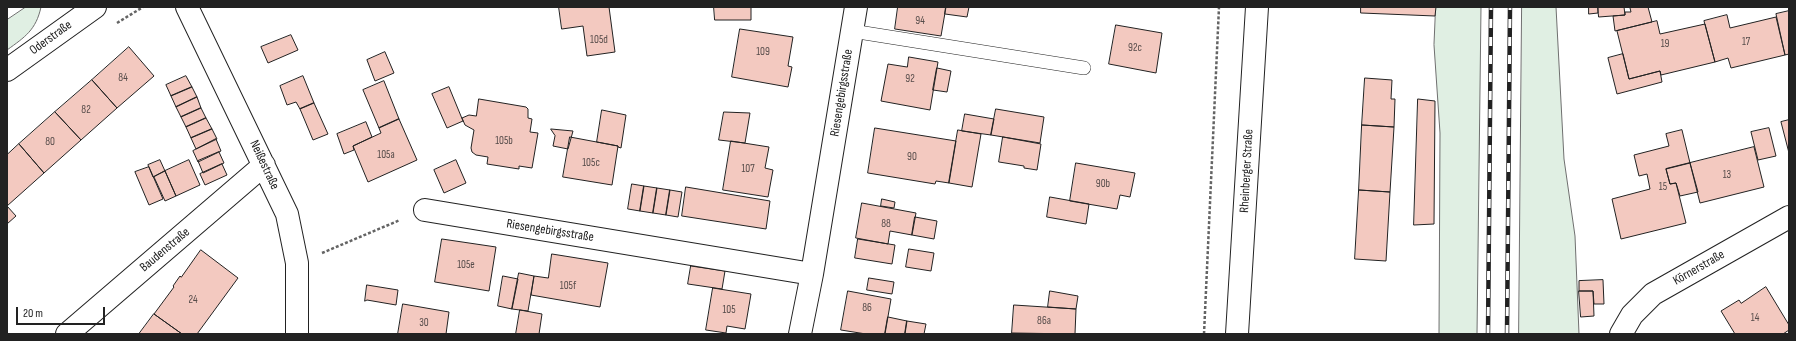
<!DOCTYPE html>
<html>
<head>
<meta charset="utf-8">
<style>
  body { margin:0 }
  #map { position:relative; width:1796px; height:341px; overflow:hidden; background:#fff; font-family:"Sofia Sans Condensed",sans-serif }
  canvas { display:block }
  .frame { position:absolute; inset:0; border:8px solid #222; pointer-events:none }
  .scale { position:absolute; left:16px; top:307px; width:89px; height:18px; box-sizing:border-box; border:2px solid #222; border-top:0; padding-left:5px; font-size:12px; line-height:14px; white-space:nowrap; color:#222; -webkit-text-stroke:3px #fff; paint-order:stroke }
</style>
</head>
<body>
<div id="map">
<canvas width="1796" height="341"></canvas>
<div class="frame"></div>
<div class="scale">20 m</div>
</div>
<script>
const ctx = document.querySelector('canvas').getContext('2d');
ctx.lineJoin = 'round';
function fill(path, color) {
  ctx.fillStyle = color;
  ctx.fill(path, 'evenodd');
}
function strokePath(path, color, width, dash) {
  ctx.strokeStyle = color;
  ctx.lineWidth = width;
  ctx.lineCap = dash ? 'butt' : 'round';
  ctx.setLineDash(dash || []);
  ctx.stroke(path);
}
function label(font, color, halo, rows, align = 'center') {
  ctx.font = font + ' "Sofia Sans Condensed",sans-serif';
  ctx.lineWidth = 3;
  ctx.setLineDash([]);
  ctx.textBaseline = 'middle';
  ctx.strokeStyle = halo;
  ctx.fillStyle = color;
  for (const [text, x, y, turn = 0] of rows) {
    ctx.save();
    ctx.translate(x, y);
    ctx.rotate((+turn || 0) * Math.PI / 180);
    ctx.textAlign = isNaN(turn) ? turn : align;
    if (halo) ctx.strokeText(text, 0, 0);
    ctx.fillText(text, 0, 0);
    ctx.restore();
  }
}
const green = new Path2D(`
  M26 7H41C36 30 25 37 7 50V20Z
  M1436 7H1481L1477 334H1439L1440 133 1434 45Z
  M1522 7H1556L1564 159 1575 236 1579 334H1519Z`);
const building = new Path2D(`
  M559 7H609L615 52 587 56 583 26 562 29Z
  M714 7H751V20H715Z
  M898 7H946L941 36 895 29Z
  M946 7H969L967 17 945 14Z
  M1361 7H1436L1435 16 1361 13Z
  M1589 7H1598V13L1589 14Z
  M1598 7H1624L1625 15 1599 17Z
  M1648 7 1652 22 1615 31 1613 16 1625 15V12H1631L1630 8Z
  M1789 11V54L1785 55 1776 14Z
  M1727 15 1730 28 1776 17 1785 55 1731 68 1728 58 1715 62 1704 21Z
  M1657 21 1660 34 1705 24 1715 62 1661 75 1660 71 1629 79 1617 31Z
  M1116 25 1162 33 1156 73 1109 64Z
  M740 29 793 37 788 66 792 67 788 87 732 77Z
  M291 35 298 50 268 63 261 47Z
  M129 47 154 76 117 108 92 80Z
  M385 52 394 73 375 81 367 60Z
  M1623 54 1629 79 1660 71 1662 82 1617 94 1608 58Z
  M909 57 938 62 930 110 881 101 888 64 907 67Z
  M937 68 951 71 947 92 933 90Z
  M186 76 192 87 171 96 166 85Z
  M303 76 314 103 300 109 296 102 287 105 280 86Z
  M1365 78 1392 80 1391 99H1395L1394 127 1362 125Z
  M92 80 117 108 81 140 55 112Z
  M384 81 399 119 379 128 363 90Z
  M192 87 197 97 176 107 171 96Z
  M449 87 463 121 447 128 432 94Z
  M197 97 201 108 181 117 176 107Z
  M479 99 526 107 528 109V118L532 119 530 132 538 133 532 168 519 166V169L487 164 488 157 476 155 472 152 471 148 474 130 465 125 462 118 469 115 476 116Z
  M1418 99 1435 101 1434 224 1414 225Z
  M314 103 328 134 313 140 300 109Z
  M201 108 206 118 186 127 181 117Z
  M996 109 1044 117 1040 143 991 135Z
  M602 110 626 115 621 148 618 147V146L597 142Z
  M55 112 81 140 44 173 19 144Z
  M724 112 750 113 745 143 719 140Z
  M965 114 994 119 991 135 962 131Z
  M206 118 212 129 191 138 186 127Z
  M399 119 417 160 368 182 353 146 381 133 379 128Z
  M1789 120V153L1781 122Z
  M366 122 372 137 353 146 354 150 344 154 337 134Z
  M1362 125 1394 127 1390 192 1359 190Z
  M875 128 956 141 949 183 936 181 935 184 868 173Z
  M1769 128 1776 156 1758 160 1751 132Z
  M212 129 217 139 196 149 191 138Z
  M551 129 573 131 568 149 553 146 555 136Z
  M958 130 981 134 972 187 949 183Z
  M1682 130 1690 163 1666 169 1670 184 1676 183 1686 223 1621 239 1612 199 1650 189 1647 174 1639 176 1634 155 1669 146 1666 134Z
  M570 137 618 146 612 185 563 177Z
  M1003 137 1041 144 1037 170 1024 168V166L999 162Z
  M216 139 221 151 198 162 193 151Z
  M731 141 769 147 765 168 773 170 768 197 723 190Z
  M19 144 44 173 7 206V155Z
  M1754 147 1764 187 1700 203 1690 163Z
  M219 152 224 163 203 173 198 161Z
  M160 160 165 171 153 177 148 165Z
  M189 160 200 185 176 196 165 171Z
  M456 160 466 183 444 193 434 170Z
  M1076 163 1135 173 1130 197 1120 195 1117 209 1070 201Z
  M1690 163 1698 192 1680 196 1676 183 1670 184 1666 169Z
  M222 164 227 175 205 185 200 174Z
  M149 167 163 199 149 205 135 172Z
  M165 171 176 196 165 201 154 177Z
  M632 184 644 186 640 211 628 209Z
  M644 186 657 188 653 213 640 211Z
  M686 187 770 201 766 229 682 216Z
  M657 188 670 190 666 215 653 213Z
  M670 190 682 192 678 217 666 215Z
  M1359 190 1390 192 1386 261 1355 259Z
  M1050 197 1089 204 1086 224 1047 217Z
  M882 199 895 202 894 208 881 206Z
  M862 203 916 213 912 235 890 231 888 244 856 238Z
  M7 206 16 216 7 224Z
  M915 217 937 221 934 239 912 235Z
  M442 239 496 247 489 291 435 282Z
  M858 239 895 245 892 264 855 258Z
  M909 249 934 253 931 271 906 267Z
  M201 250 238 278 197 334H182L154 314 174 287 173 286 180 276 181 277Z
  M552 254 608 263 600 307 531 295 534 276 548 278Z
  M691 266 725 271 722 289 688 284Z
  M519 273 534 276 528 311 512 309Z
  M503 276 518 279 512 309 498 306Z
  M869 278 894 282 892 294 867 290Z
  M1603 280 1604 304H1594L1593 291H1579V281Z
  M367 285 398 290 396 305 367 300 365 301Z
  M1766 287 1789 325V330L1783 334H1735L1721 311 1739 300 1741 303Z
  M713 288 751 294 745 329 727 326 726 333 706 330Z
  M848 291 891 299 885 334H866L841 330Z
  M1050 291 1078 296 1076 309 1048 307Z
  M1579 291H1593L1594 316 1581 317Z
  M403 304 449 312 446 334H398Z
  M1014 305 1076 309 1075 334 1012 333Z
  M520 310 542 314 539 334H516Z
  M154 314 182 334H139Z
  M888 317 907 321 905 334H885Z
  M907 321 926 324 924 334H905Z`);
const path = new Path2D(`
  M117 23 143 7
  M322 253 400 220
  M1204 334 1219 7`);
const lane = new Path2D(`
  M852 31 1084 68`);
const street = new Path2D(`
  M187 7 287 214 297 263V334
  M7 70 95 7
  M425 210 812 274
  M67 334 264 165
  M800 334 812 274 856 7
  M1621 334 1632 315 1653 294 1789 217`);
const secondary = new Path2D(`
  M1237 334 1257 7`);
const rail = new Path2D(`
  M1488 334 1491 7
  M1507 334 1510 7`);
const numberNames = [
  ["94",920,21],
  ["105d",599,40],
  ["17",1746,42],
  ["19",1665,44],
  ["92c",1135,48],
  ["109",763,52],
  ["84",123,78],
  ["92",910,79],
  ["82",86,110],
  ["105b",504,141],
  ["80",50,142],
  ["105a",386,155],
  ["90",912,157],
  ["105c",591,163],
  ["107",748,169],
  ["13",1727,175],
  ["90b",1103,184],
  ["15",1663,187],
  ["88",886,224],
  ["105e",466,265],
  ["105f",568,286],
  ["24",193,300],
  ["86",867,308],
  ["105",729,310],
  ["14",1755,318],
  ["86a",1044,321],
  ["30",424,323]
];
const streetNames = [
  ["Oderstraße",51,38,-36],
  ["Riesengebirgsstraße",842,93,-81],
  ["Neißestraße",264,165,65],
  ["Rheinberger Straße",1247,171,-87],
  ["Riesengebirgsstraße",550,231,9],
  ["Baudenstraße",165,250,-40],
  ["Körnerstraße",1699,268,-30]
];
fill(green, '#e0efe3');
strokePath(green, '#6f6f6f', 1);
fill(building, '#f3c9c0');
strokePath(building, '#222', 1);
strokePath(lane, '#222', 14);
strokePath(street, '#222', 24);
strokePath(secondary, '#222', 24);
strokePath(path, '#646464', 2.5, [3, 2]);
strokePath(lane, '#fff', 13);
strokePath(street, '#fff', 22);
strokePath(secondary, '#fff', 22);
strokePath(rail, '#222', 4.5);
strokePath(rail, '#fff', 3, [9]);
label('11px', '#564c4a', null, numberNames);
label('13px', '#222', '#fff', streetNames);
</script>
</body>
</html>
